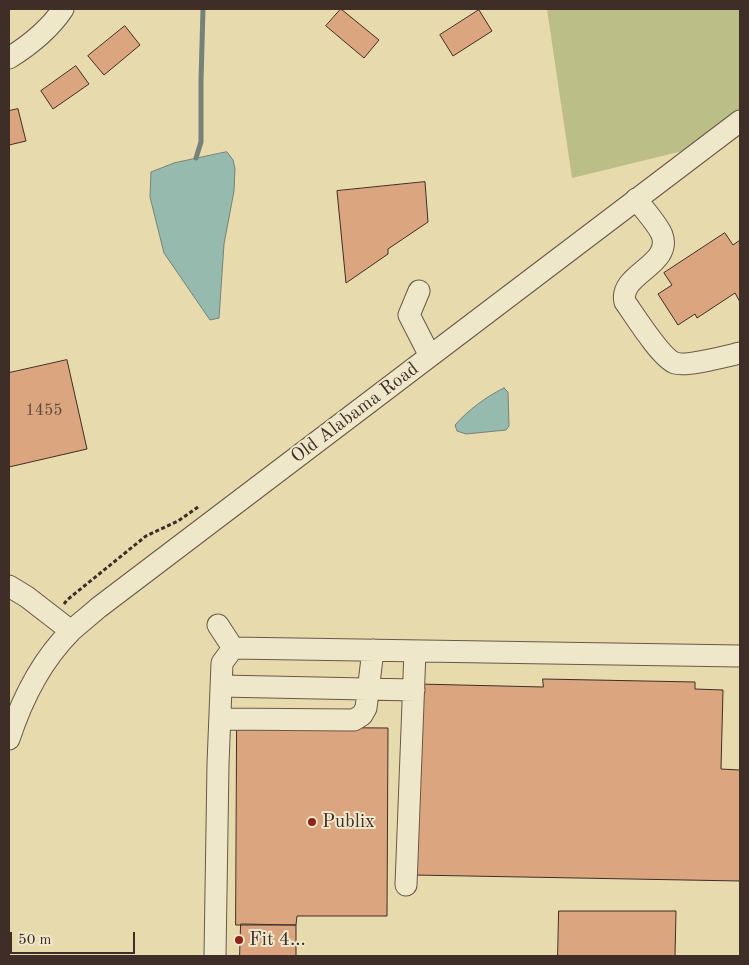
<!DOCTYPE html>
<html>
<head>
<meta charset="utf-8">
<style>
  body { margin:0 }
  #map { position:relative; width:749px; height:965px; overflow:hidden; background:#e7daad; font-family:"Old Standard TT",serif }
  canvas { display:block }
  .frame { position:absolute; inset:0; border:10px solid #3f2d27; pointer-events:none }
  .scale { position:absolute; left:10px; top:932px; width:125px; height:22px; box-sizing:border-box; border:2px solid #3f2d27; border-top:0; padding-left:6px; font-size:15px; line-height:18px; white-space:nowrap; color:#3f2d27; -webkit-text-stroke:4px #efe7ca; paint-order:stroke }
</style>
</head>
<body>
<div id="map">
<canvas width="749" height="965"></canvas>
<div class="frame"></div>
<div class="scale">50 m</div>
</div>
<script>
const ctx = document.querySelector('canvas').getContext('2d');
ctx.lineJoin = 'round';
function fill(path, color) {
  ctx.fillStyle = color;
  ctx.fill(path, 'evenodd');
}
function strokePath(path, color, width, dash) {
  ctx.strokeStyle = color;
  ctx.lineWidth = width;
  ctx.lineCap = dash ? 'butt' : 'round';
  ctx.setLineDash(dash || []);
  ctx.stroke(path);
}
function label(font, color, halo, rows, align = 'center') {
  ctx.font = font + ' "Old Standard TT",serif';
  ctx.lineWidth = 4;
  ctx.setLineDash([]);
  ctx.textBaseline = 'middle';
  ctx.strokeStyle = halo;
  ctx.fillStyle = color;
  for (const [text, x, y, turn = 0] of rows) {
    ctx.save();
    ctx.translate(x, y);
    ctx.rotate((+turn || 0) * Math.PI / 180);
    ctx.textAlign = isNaN(turn) ? turn : align;
    if (halo) ctx.strokeText(text, 0, 0);
    ctx.fillText(text, 0, 0);
    ctx.restore();
  }
}
const green = new Path2D(`
  M547 9H740V137L572 178Z`);
const water = new Path2D(`
  M227 152 233 160 235 169 234 191 224 244 219 318 210 320 164 253 150 197 151 172 174 163Z
  M504 388 508 392 509 426 506 430 466 434 457 431 455 425C467 411 487 396 504 388Z`);
const stream = new Path2D(`
  M196 158 201 142V81L203 9`);
const building = new Path2D(`
  M341 9 379 40 364 58 326 26Z
  M479 10 492 31 453 56 440 35Z
  M125 26 140 45 104 75 88 56Z
  M76 66 89 84 53 109 41 91Z
  M18 109 26 141 9 145V111Z
  M425 182 428 222 388 249V254L346 283 337 191Z
  M725 233 733 245 740 240V302L735 293 697 318 695 314 678 325 658 294 672 285 664 273Z
  M67 360 87 449 9 467V373Z
  M543 679 695 682V689L723 690 721 769 740 770V881L414 875 418 684 543 687Z
  M237 727 388 728 387 916H297L296 925H236Z
  M559 911H676L675 956H558Z
  M241 924 296 925V956H240Z`);
const path = new Path2D(`
  M64 604 67 600 146 536 178 521 198 507`);
const minor = new Path2D(`
  M9 58C30 45 49 30 63 9
  M636 199C643 208 659 226 662 235 673 265 618 274 625 302 635 316 661 358 675 363 686 367 727 356 740 353
  M419 291 409 315 430 356
  M9 586 27 597 71 631
  M218 625 233 648
  M233 648 740 656
  M221 686 414 690
  M220 719 354 720 362 715 366 708 373 650
  M9 739C22 699 41 661 71 631 80 623 89 616 98 608L740 121
  M406 885 415 651
  M215 956 218 764 222 663 233 648`);
const markers = [
  [312,822,5,"#8f2418"],
  [239,940,5,"#8f2418"]
];
const numberNames = [
  ["1455",44,411]
];
const streetNames = [
  ["Old Alabama Road",355,413,-37]
];
const poiNames = [
  ["Publix",322,822],
  ["Fit 4...",249,940]
];
fill(green, '#bbbe86');
fill(water, '#97baaf');
strokePath(water, '#748279', 1);
strokePath(stream, '#748279', 5);
fill(building, '#dba580');
strokePath(building, '#3f2d27', 1);
strokePath(minor, '#695848', 23);
strokePath(path, '#3f2d27', 3, [4, 2.5]);
strokePath(minor, '#efe7ca', 21);
for (const [x, y, r, color] of markers) {
  const dot = new Path2D();
  dot.arc(x, y, r, 0, 2 * Math.PI);
  ctx.fillStyle = color;
  ctx.fill(dot);
  strokePath(dot, '#efe7ca', 2);
}
label('16px', '#664b3d', null, numberNames);
label('19px', '#3f2d27', '#efe7ca', streetNames);
label('19px', '#3f2d27', '#efe7ca', poiNames, 'left');
</script>
</body>
</html>
